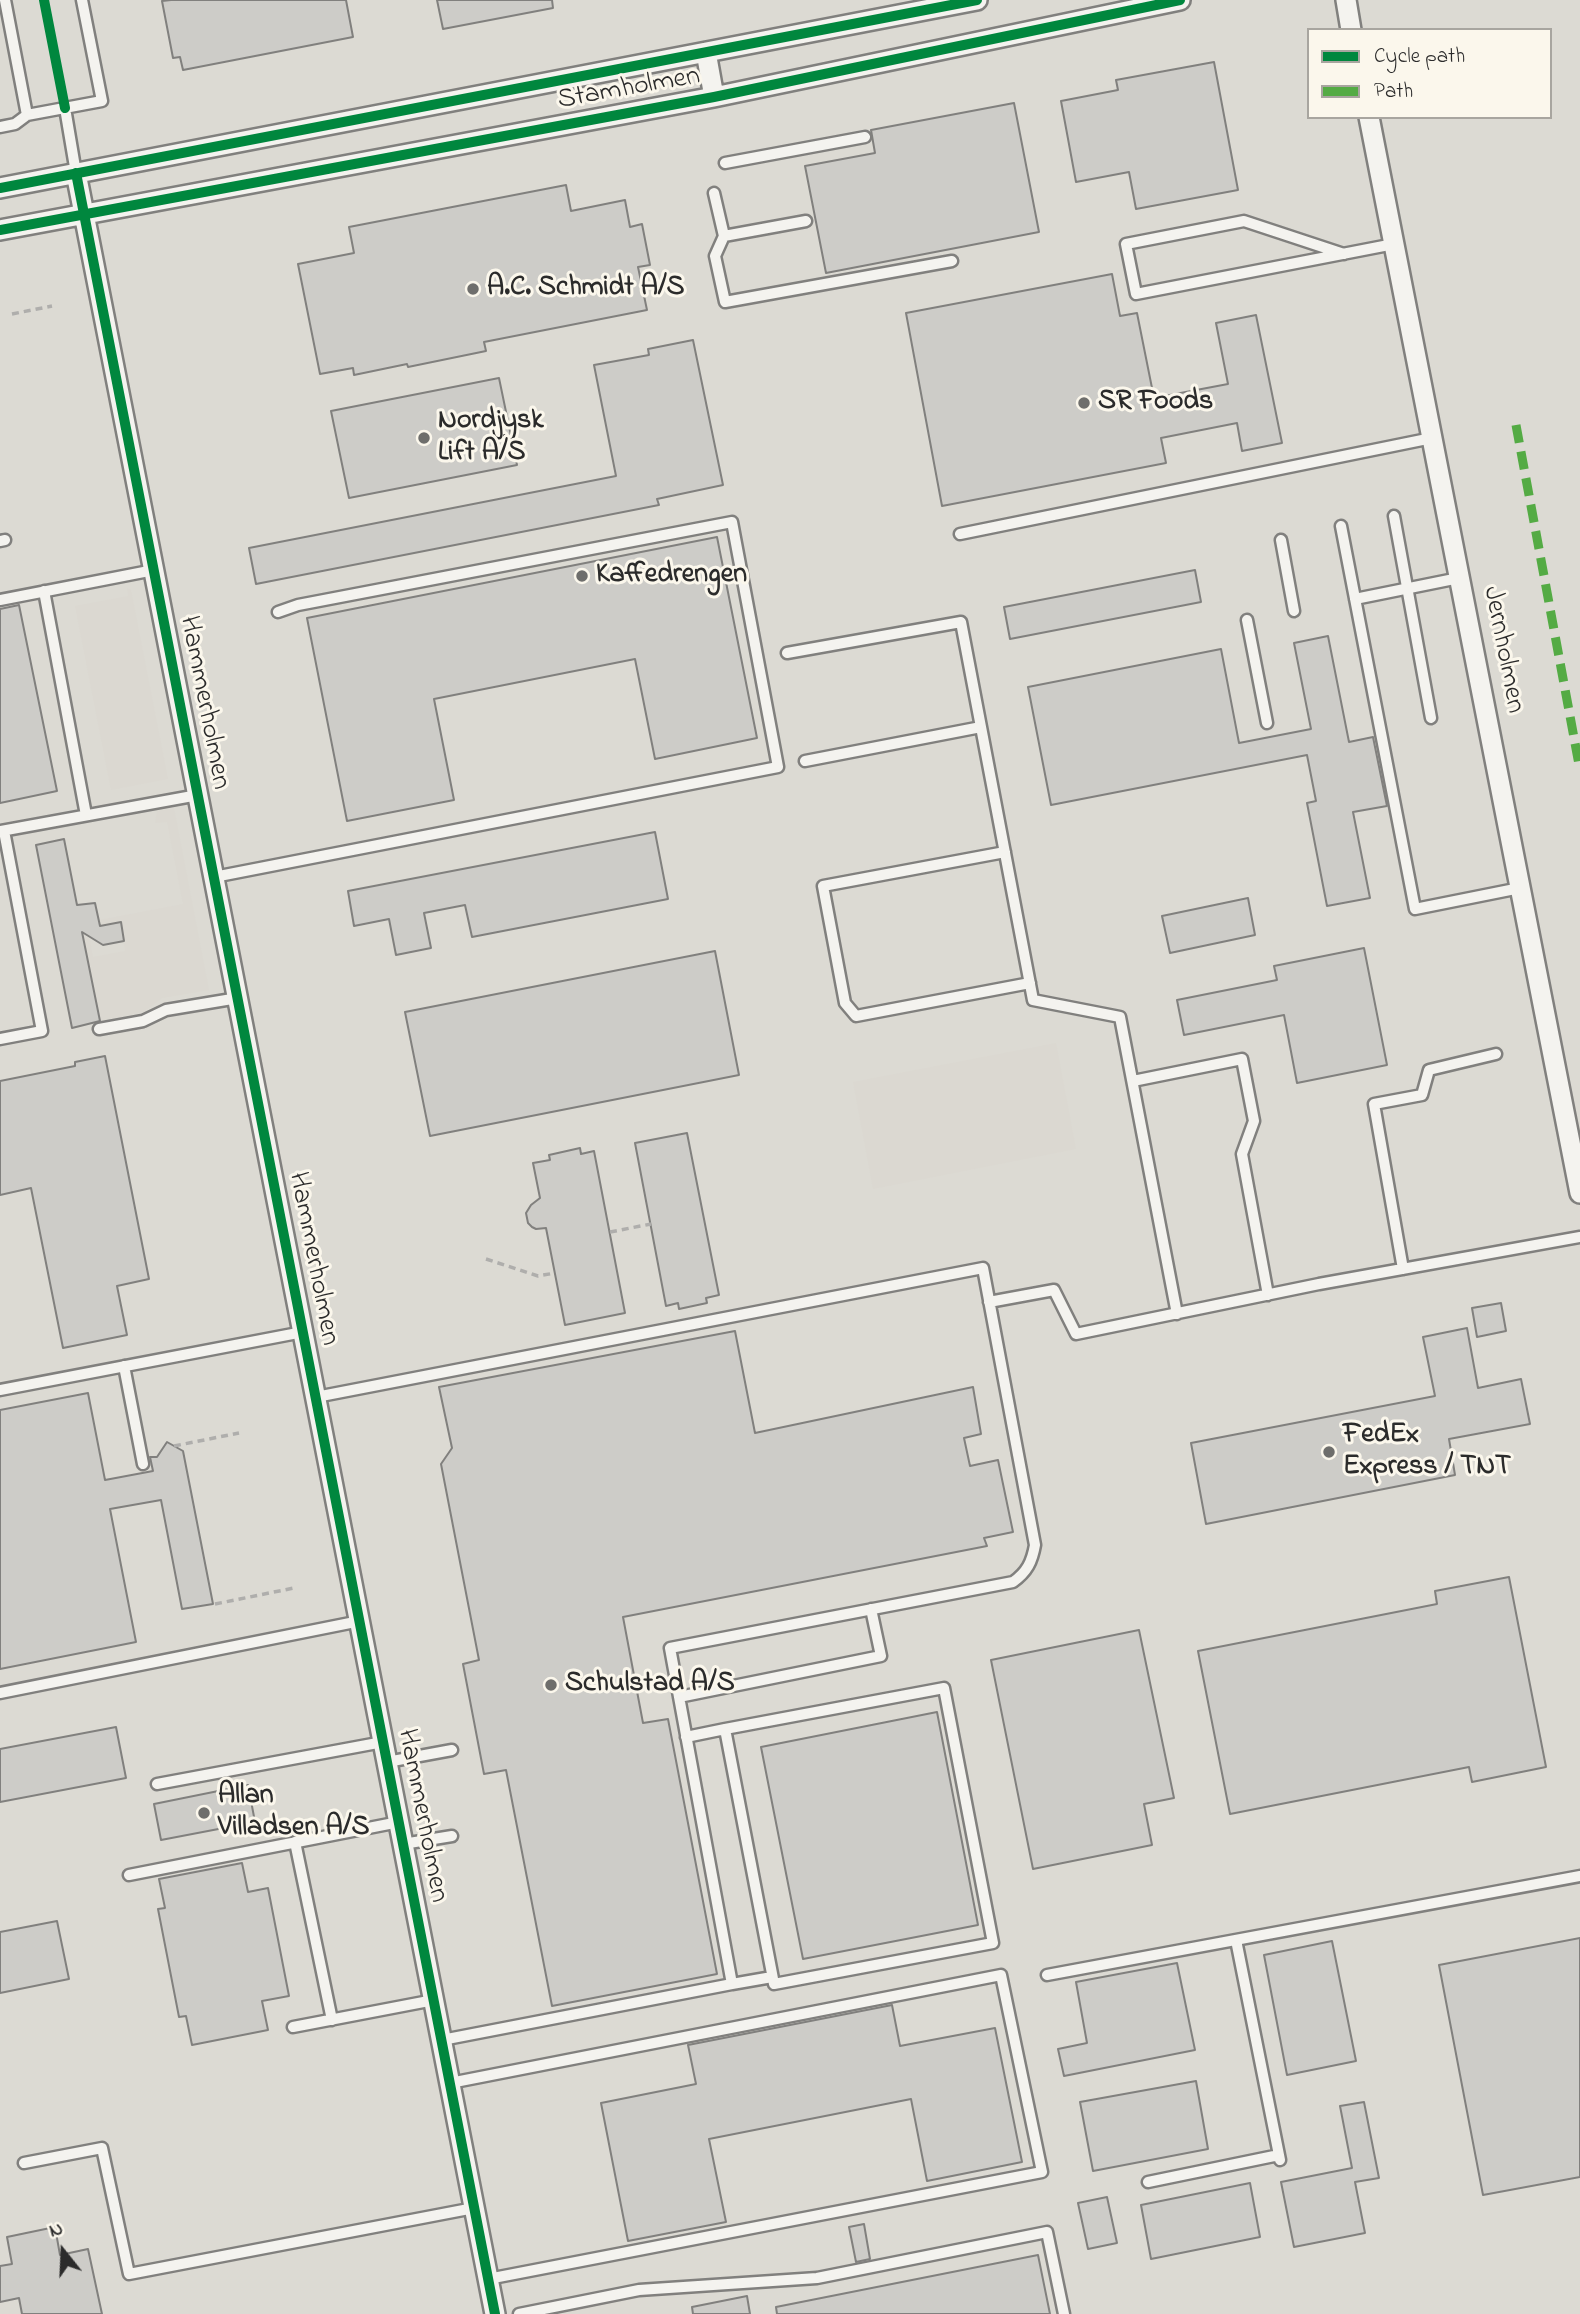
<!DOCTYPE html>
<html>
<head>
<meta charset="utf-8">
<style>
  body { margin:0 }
  #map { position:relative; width:1580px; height:2314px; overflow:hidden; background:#eae9e4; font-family:"Indie Flower",sans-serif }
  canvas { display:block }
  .legend { position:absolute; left:1307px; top:28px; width:245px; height:91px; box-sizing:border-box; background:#fbf7ec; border:2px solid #a8a59f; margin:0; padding:9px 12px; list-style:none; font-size:21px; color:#2b2b2b }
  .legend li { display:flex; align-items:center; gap:14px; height:35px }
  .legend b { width:35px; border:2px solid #a8a59f }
  .north { position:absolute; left:28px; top:2216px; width:70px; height:70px; -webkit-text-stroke:5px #fbf7ec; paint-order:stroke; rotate:342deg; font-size:19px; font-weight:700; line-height:28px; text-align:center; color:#2b2b2b }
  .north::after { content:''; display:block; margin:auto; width:24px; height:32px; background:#2b2b2b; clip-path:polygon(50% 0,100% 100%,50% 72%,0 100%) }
</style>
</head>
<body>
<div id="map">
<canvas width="1580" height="2314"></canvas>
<ul class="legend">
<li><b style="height:9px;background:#00873e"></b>Cycle path</li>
<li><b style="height:9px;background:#54ab44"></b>Path</li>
</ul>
<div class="north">N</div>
</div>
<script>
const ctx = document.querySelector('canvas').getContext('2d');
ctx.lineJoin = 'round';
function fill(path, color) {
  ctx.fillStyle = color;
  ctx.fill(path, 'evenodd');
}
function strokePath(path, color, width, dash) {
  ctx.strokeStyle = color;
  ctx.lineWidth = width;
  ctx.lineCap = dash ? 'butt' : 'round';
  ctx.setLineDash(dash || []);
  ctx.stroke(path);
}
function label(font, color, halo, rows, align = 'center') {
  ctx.font = font + ' "Indie Flower",sans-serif';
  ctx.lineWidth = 6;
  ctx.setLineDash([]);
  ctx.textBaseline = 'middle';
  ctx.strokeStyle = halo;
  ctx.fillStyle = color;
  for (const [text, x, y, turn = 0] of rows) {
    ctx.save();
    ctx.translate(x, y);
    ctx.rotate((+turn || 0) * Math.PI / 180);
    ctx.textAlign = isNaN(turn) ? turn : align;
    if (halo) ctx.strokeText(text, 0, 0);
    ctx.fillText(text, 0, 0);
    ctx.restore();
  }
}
const built = new Path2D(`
  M0 0H1580V2314H0ZM1309 30H1550V117H1309Z`);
const green = new Path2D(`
  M127 588 131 590 168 779 111 790 75 606 128 596Z
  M174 808 209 990 162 998 143 1012 100 1021 82 932 89 936 93 957 125 951 121 922 100 926 99 920 183 904 167 822 155 823 157 811Z
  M1056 1043 1076 1149 873 1189 853 1082Z`);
const building = new Path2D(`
  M171 0H346L353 37 183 70 180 57 173 58 162 1Z
  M437 0H552L553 8 443 29Z
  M1214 62 1238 190 1136 209 1129 172 1076 182 1061 101 1118 90 1116 80Z
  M1014 103 1039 232 826 273 805 166 875 153 871 130Z
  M566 185 571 211 625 200 630 227 642 224 650 265 638 267 647 310 484 342 486 351 408 367 407 364 354 375 353 368 320 374 298 264 354 253 349 227Z
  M1112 274 1120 316 1137 313 1154 398 1228 384 1216 323 1256 315 1282 443 1242 451 1237 423 1161 438 1166 463 942 506 906 313Z
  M693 340 723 485 657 499 659 505 256 584 249 548 616 476 594 365 649 355 648 349Z
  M499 378 517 465 349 498 331 411Z
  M717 537 757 738 655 759 635 659 434 699 454 800 347 821 307 618Z
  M1195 570 1201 602 1010 639 1004 607Z
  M19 605 57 791 0 803V609Z
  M1328 636 1349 742 1373 737 1387 806 1353 812 1370 898 1327 906 1307 803 1316 801 1307 755 1051 805 1028 687 1221 649 1239 743 1311 729 1294 643Z
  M655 832 668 899 472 937 465 905 424 913 431 948 396 955 389 919 354 926 348 891Z
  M64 839 77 905 95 903 100 926 121 922 124 941 103 945 82 932 100 1021 72 1028 36 845Z
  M1248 898 1255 935 1170 953 1162 916Z
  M1364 948 1387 1065 1297 1083 1284 1015 1184 1035 1177 1000 1277 980 1274 966Z
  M715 951 739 1075 430 1136 405 1012Z
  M105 1056 149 1279 117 1286 127 1335 63 1348 31 1188 0 1195V1081L75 1066V1062Z
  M687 1133 719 1295 706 1298 707 1303 679 1309 678 1303 666 1306 635 1143Z
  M580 1148 581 1154 594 1151 625 1313 565 1325 546 1228 536 1229 532 1227 528 1223 526 1213 531 1205 540 1198 533 1163 550 1160 549 1155Z
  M1501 1303 1506 1331 1477 1337 1472 1308Z
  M1467 1328 1478 1388 1521 1379 1530 1424 1449 1439 1455 1475 1206 1524 1191 1443 1435 1396 1423 1337Z
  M735 1331 755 1433 973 1387 981 1434 964 1438 970 1466 998 1460 1013 1532 984 1538 987 1546 623 1617 643 1723 668 1719 717 1974 552 2006 506 1770 484 1774 463 1664 479 1660 441 1464 452 1448 439 1387Z
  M88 1393 105 1480 153 1471 150 1457H157L167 1442 183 1451 213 1604 182 1609 161 1500 110 1509 136 1642 0 1669V1410Z
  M1509 1577 1546 1767 1472 1782 1469 1767 1230 1814 1198 1651 1437 1604 1435 1591Z
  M1139 1630 1174 1798 1144 1804 1152 1845 1033 1869 991 1660Z
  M937 1712 978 1925 803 1959 761 1747Z
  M116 1727 126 1778 0 1802V1749Z
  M248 1785 255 1822 161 1840 154 1804Z
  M242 1863 248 1892 268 1888 289 1996 262 2001 268 2030 192 2045 186 2016 179 2017 158 1909 165 1908 159 1879Z
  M57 1921 69 1979 0 1993V1932Z
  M1580 1938V2177L1483 2195 1439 1965Z
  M1332 1941 1356 2061 1287 2075 1264 1955Z
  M1177 1963 1195 2050 1064 2076 1058 2049 1087 2043 1076 1982Z
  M892 2005 900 2046 995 2028 1022 2162 927 2181 911 2099 709 2139 726 2222 628 2241 601 2103 696 2084 688 2045Z
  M1196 2081 1208 2149 1093 2171 1080 2102Z
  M1364 2102 1379 2178 1355 2182 1365 2233 1294 2247 1281 2182 1352 2168 1340 2106Z
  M1250 2183 1260 2237 1151 2259 1141 2205Z
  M1107 2197 1117 2243 1088 2249 1078 2203Z
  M864 2224 870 2259 856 2262 849 2227Z
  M55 2227 60 2255 88 2249 102 2314H22L19 2298 0 2302V2266L12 2264 7 2237Z
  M1038 2255 1050 2314H777L776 2307Z
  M747 2296 750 2314H693L692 2307Z`);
const path = new Path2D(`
  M12 314 52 306
  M610 1232 651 1224
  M486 1259 538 1276 555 1273
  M174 1446 239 1433
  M215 1604 294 1588`);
const service = new Path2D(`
  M5 0 27 115 102 101 82 0
  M65 108 76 173
  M0 127 15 124 27 115
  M725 163 865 137
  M714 193 724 236 715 256 725 302 952 261
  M724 236 806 221
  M1344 254 1244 221 1126 244 1136 294 1394 244
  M1394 516 1431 718
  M1341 526 1415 909 1520 888
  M960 534 1432 438
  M1281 540 1294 611
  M0 541 5 540
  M44 591 86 815
  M1355 599 1459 578
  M0 600 154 570
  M1247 620 1267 723
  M787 653 961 622 1033 1000 1120 1017 1177 1314
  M805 761 981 727
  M1 831 198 795
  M1005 852 823 886 845 1003 856 1016 1030 983
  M214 877 778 767 732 522 298 605 278 612
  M99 1029 143 1021 166 1010 238 998
  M0 1039 42 1031 4 831
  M1133 1081 1242 1059 1254 1121 1242 1154 1268 1295
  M1403 1269 1374 1104 1422 1095 1429 1070 1496 1054
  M989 1302 1054 1290 1076 1334 1319 1284 1580 1237
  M124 1366 143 1464
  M0 1390 303 1332
  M316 1397 983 1268 1035 1545C1032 1562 1027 1572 1013 1582L670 1648 732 1984 442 2040
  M944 1688 993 1943 774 1984 725 1729Z
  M0 1693 360 1621
  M679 1697 881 1656 871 1609
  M686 1737 725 1729
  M387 1762 452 1750
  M157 1784 383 1742
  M295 1842 332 2020
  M403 1844 452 1836
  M129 1875 399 1822
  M1236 1940 1280 2160
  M1047 1975 1580 1876
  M732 1984 772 1977
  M293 2027 434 2000
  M450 2083 1001 1975 1042 2172 488 2279
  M24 2163 102 2148 129 2274 474 2208
  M1148 2182 1279 2155
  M519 2314 639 2290 817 2278 1047 2232 1064 2314`);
const minor = new Path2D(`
  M1346 0 1351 30
  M706 52 714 97
  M1369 117 1580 1193
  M76 173 495 2314
  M0 188 977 0
  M0 230 714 97 1180 0`);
const quiet = new Path2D(`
  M1516 425 1580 770`);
const cycleway = new Path2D(`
  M44 0 65 108
  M76 173 495 2314
  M0 188 977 0
  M0 230 714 97 1180 0`);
const markers = [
  [473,289,7,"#6e6e6c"],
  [1084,403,7,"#6e6e6c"],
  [424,438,7,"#6e6e6c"],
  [582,576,7,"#6e6e6c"],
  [1329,1452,7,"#6e6e6c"],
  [551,1685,7,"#6e6e6c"],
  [204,1813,7,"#6e6e6c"]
];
const streetNames = [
  ["Stamholmen",629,90,-10],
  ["Jernholmen",1502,650,79],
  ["Hammerholmen",203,703,79],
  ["Hammerholmen",312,1259,79],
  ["Hammerholmen",421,1816,79]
];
const poiNames = [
  ["A.C. Schmidt A/S",487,289],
  ["SR Foods",1098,403],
  ["Nordjysk",438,422],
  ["Lift A/S",438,454],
  ["Kaffedrengen",596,576],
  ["FedEx",1343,1436],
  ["Express / TNT",1343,1468],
  ["Schulstad A/S",565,1685],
  ["Allan",218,1797],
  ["Villadsen A/S",218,1829]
];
fill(built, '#dcdad3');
fill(green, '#dbd8d1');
fill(building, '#cdccc8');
strokePath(building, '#81807e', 2);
strokePath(service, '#81807e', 15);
strokePath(minor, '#81807e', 24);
strokePath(path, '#afaeac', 3.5, [7, 5]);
strokePath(service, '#f4f3ef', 10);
strokePath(minor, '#f4f3ef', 19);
strokePath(quiet, '#54ab44', 9, [18, 9]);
strokePath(cycleway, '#00873e', 10);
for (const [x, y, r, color] of markers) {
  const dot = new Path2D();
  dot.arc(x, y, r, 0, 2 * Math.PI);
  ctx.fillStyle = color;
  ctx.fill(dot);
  strokePath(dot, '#fbf7ec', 2.5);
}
label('28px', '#2b2b2b', '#fbf7ec', streetNames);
label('bold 28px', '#2b2b2b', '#fbf7ec', poiNames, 'left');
</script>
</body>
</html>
